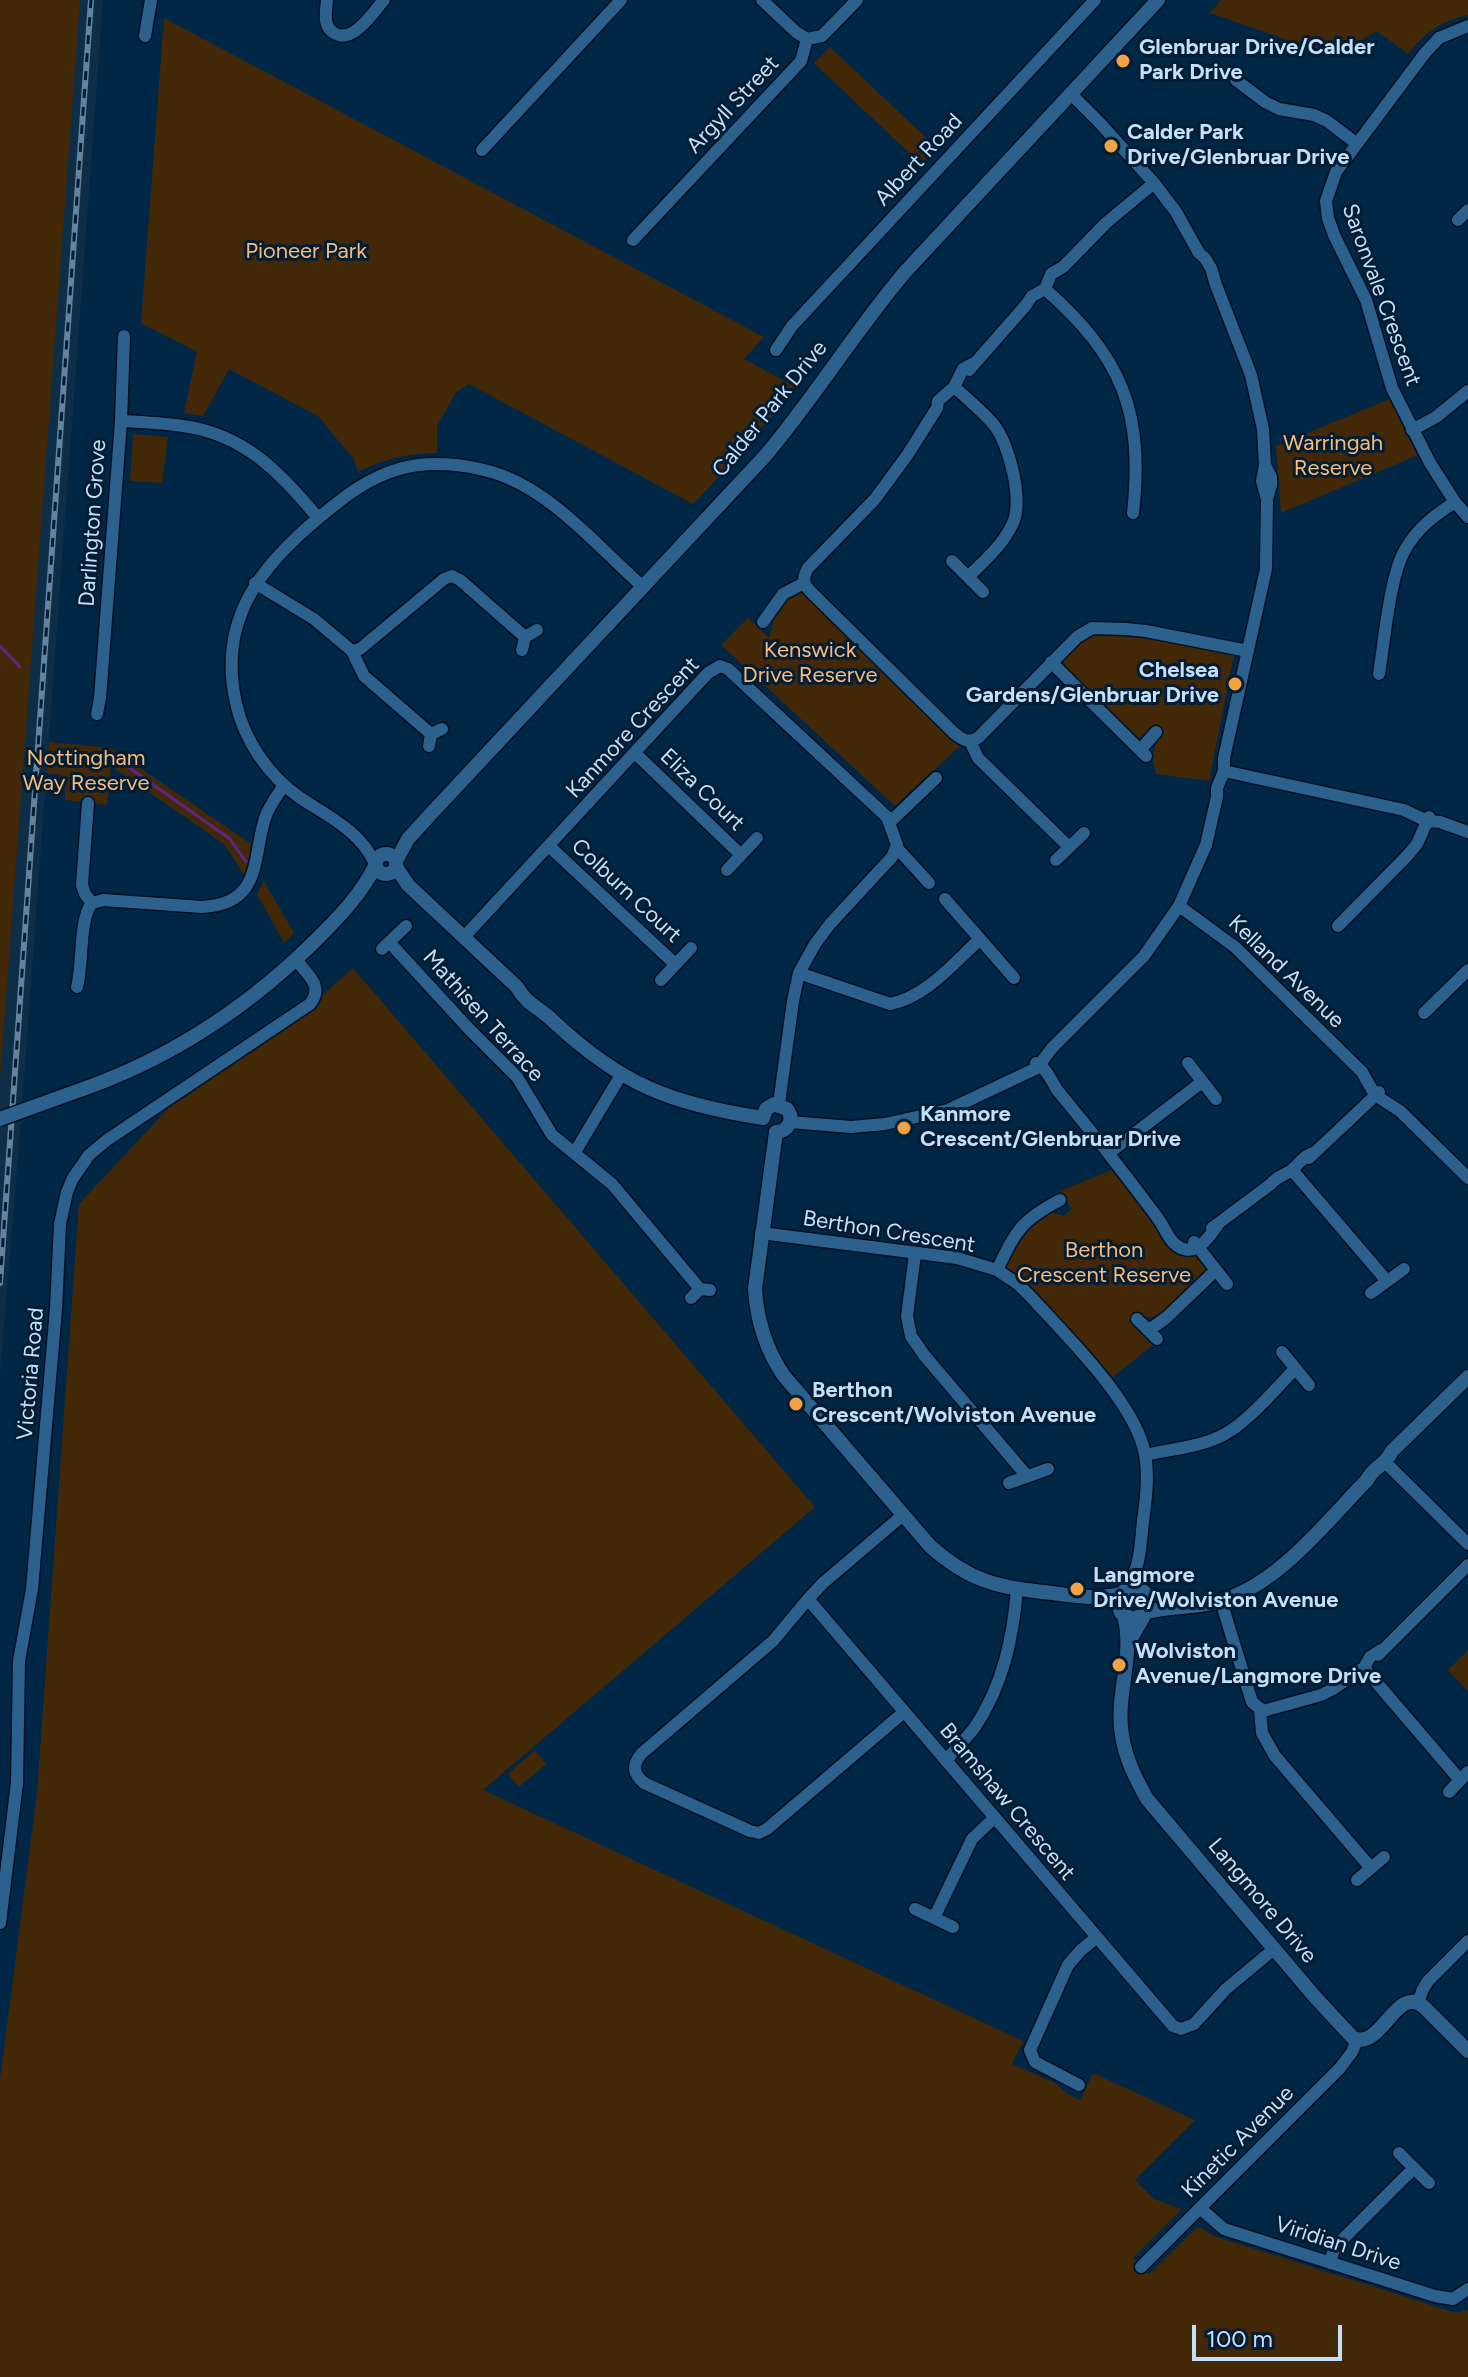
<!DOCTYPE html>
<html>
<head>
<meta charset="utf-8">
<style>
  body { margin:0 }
  #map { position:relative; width:1468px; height:2377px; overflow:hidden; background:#002746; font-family:Figtree,sans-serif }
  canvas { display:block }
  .scale { position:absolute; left:1192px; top:2325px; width:150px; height:36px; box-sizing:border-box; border:4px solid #c4dff9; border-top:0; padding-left:10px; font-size:24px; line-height:28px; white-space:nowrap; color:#c4dff9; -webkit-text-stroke:6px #021d34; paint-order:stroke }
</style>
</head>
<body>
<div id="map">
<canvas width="1468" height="2377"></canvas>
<div class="scale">100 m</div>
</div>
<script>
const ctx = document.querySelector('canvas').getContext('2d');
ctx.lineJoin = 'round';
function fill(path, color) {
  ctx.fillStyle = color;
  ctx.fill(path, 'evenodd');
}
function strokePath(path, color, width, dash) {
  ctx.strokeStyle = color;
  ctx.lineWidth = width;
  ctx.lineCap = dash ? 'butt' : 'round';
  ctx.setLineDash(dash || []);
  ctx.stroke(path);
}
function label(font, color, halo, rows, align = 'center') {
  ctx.font = font + ' Figtree,sans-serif';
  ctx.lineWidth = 6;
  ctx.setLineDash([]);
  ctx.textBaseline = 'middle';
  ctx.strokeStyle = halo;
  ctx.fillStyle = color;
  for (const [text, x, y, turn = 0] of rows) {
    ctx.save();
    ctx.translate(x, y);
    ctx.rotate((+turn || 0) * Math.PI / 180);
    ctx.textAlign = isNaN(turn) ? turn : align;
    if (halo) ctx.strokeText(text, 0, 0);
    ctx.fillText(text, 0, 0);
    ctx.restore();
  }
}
const built = new Path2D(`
  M79 0H103L20 1133 0 1373V1079Z`);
const green = new Path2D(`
  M0 0H80L0 1079Z
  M1221 0H1468V15C1441 21 1425 32 1408 54L1377 31 1334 56 1210 13Z
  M164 18 764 337 744 359 796 387 735 460 693 504 469 384 456 392 437 426V453C409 453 383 459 358 472L353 458 318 416 229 369 203 416 184 413 197 352 141 323Z
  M830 47 937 148 921 164 814 63Z
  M1392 398 1418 455 1281 513 1276 446Z
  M133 434 168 437 162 483 130 481Z
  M803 591 961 745 895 806 721 645 748 618 769 638 777 610 791 592Z
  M1091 632 1153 637 1234 654 1209 781 1156 774 1152 755 1160 735 1138 738 1065 668 1063 658Z
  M49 742 111 748 251 844 249 864 245 876 224 844 111 766 107 805 65 800V785L62 784V775L46 773Z
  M264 881 294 933 284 943 257 894Z
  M353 968 815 1507 483 1790 1023 2041 1012 2064 1055 2083 1067 2094 1080 2100 1093 2073 1195 2120 1135 2180 1154 2199 1182 2209 1133 2258 1149 2274 1196 2228H1201L1214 2236 1456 2313 1464 2310 1468 2312V2377H0V2079L37 1793 79 1204 192 1083 281 1032Z
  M1114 1169 1177 1249 1195 1255 1207 1269C1193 1285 1163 1327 1140 1315L1133 1323 1153 1345 1109 1380 1021 1280 1006 1269C1011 1240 1024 1228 1046 1210L1063 1216 1072 1209 1060 1191Z
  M1468 1650V1692L1448 1670Z
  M535 1750 546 1764 519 1787 508 1774Z`);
const stream = new Path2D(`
  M0 646 20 667
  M114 757 230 839 246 862`);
const minor = new Path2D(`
  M327 0C326 12 322 28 336 34 354 43 373 12 384 0
  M762 0 796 32 807 39
  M1468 26 1439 38 1425 53 1336 172 1326 201 1328 218 1334 235 1366 300 1392 388 1430 463 1455 502 1468 517
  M145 36 151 0
  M807 39 822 36 857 0
  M1236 80 1265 102 1279 109 1314 115 1327 121 1356 143
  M1071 94 1099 122 1154 183 1176 212 1199 253 1205 258 1211 268 1216 285 1251 375 1263 429 1265 465 1262 481 1267 499
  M482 150 621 0
  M1458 220 1468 210
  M633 240 801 61 807 39
  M1045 289C1122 357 1144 411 1133 513
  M776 350 792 326 1095 0
  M972 364 963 369 954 387 938 401 937 408 908 454 875 499 808 568C803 577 802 583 810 591L954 733C963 740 969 744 979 737L1077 637 1092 628 1126 629 1146 631 1248 651
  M969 370 1026 305 1032 296 1045 289 1051 274 1063 267 1106 223 1154 183
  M954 387C968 399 983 412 994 425 1010 445 1024 503 1012 525 1002 546 984 561 968 577
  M121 421C141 422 162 423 183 426 244 434 281 473 318 518
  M1412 430 1436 417 1468 391
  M952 561 983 592
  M255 583 314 619 352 651 360 649 444 579 452 576 460 580 525 637
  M763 622 783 594 804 583
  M522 650 525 637 537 630
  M352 651 364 676 431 734
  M1051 662 1146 756
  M1379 674C1384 643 1390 575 1405 550 1417 528 1435 515 1455 502
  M97 714 100 698 121 421 124 336
  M970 741 978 758 1069 847
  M429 746 431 734 442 729
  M1141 749 1156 732
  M635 753 741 855
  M1224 771 1404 810 1427 821 1440 822 1468 832
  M88 803 82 885 85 894 92 903
  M890 822 936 778
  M549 846 675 964
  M897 848 929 883
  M1056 860 1084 833
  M375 864C361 831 327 816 299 797 268 775 244 740 236 703 217 620 261 565 321 516 345 496 368 478 399 469 429 460 465 464 495 473 552 491 599 548 643 587
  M727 870 757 838
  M945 899 1014 978
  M92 903 103 900 202 907C262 904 252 860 265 818 269 806 277 796 284 785
  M1179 906 1235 947 1362 1072 1375 1095 1400 1111 1468 1178
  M1338 926 1407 856 1417 844 1429 817
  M464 937 708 673 720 666 728 669 887 817 897 845 892 857 830 924 815 944 799 973 793 1001 779 1104
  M390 943 469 1029 517 1077 552 1135 612 1184 700 1289
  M382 949 406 926
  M799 973 890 1004C926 997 954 963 980 939
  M661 980 691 948
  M77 987C83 965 79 918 92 903
  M1424 1013 1468 970
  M1036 1063C1047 1068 1051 1081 1058 1091 1092 1132 1125 1174 1157 1217 1165 1227 1170 1246 1184 1249 1199 1253 1209 1237 1217 1226
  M1188 1063 1216 1099
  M790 1122 851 1127 885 1124 948 1110 1037 1068 1052 1048 1144 956 1179 906 1206 845 1217 797V788L1224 771V758L1266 569 1267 499 1271 485V477L1265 465
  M575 1152 621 1075
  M1109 1153 1202 1082
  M1309 1158 1379 1092
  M1292 1170 1387 1281
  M1212 1228 1271 1184C1278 1175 1285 1176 1293 1169 1301 1162 1302 1157 1313 1153
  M761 1233 957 1258 997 1270 1018 1284 1031 1297C1067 1337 1135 1402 1145 1454 1149 1476 1146 1499 1143 1521 1140 1548 1141 1569 1124 1591
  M1194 1242 1227 1284
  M915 1254 907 1316 911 1336 924 1355 1027 1476
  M997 1270C1016 1231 1020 1221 1060 1200
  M1371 1293 1404 1269
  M691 1298 700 1289 710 1290
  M1137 1319 1157 1339
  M1149 1330 1166 1318 1216 1270
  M1282 1352 1309 1385
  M1146 1455C1171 1449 1202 1447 1225 1434 1248 1422 1276 1388 1295 1369
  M1386 1463 1468 1544
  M1009 1483 1048 1469
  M903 1515 823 1583 808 1599 1173 2026 1181 2029 1194 2024 1226 1989 1274 1949
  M808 1599 773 1641 641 1754C632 1766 633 1773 644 1783L750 1831 759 1833 767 1829 904 1712
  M1221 1601 1252 1702 1263 1711 1321 1695 1333 1689 1349 1678 1352 1674 1364 1668 1370 1657 1381 1650
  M1378 1655 1468 1565
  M1364 1668 1460 1780
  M1260 1710 1262 1733 1275 1756 1371 1868
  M946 1761C955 1749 966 1739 975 1727 1003 1685 1013 1638 1017 1589
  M1449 1792 1468 1772
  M1357 1880 1384 1857
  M915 1909 953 1927
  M934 1918 972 1839 994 1818
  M0 1923 17 1783 19 1661 32 1589 56 1309 60 1224 67 1192 73 1178 89 1155 107 1140 310 1004C324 986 308 975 296 960
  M1418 2002 1423 1989 1428 1981 1468 1941
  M1079 2085 1035 2062 1030 2050 1068 1965 1081 1950 1097 1937
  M1399 2153 1429 2183
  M1200 2208 1224 2229 1435 2296 1453 2299 1468 2289
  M1330 2263 1333 2252 1340 2242 1414 2168
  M1141 2267 1340 2068 1352 2052 1357 2040`);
const tertiary = new Path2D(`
  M376 864a10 10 0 1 1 20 0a10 10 0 1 1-20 0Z
  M396 861 408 839 428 817 765 456C815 397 855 331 905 272L1158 0
  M396 867 408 885 517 987C527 1005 539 1007 552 1020 621 1085 671 1104 763 1118
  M94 1085C179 1053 254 1002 318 938 340 916 362 893 375 866
  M763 1118 766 1109 774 1104 787 1109C795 1120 788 1131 776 1132
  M776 1132 755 1289C757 1320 766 1350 784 1376L930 1546C971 1583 999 1587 1052 1593 1076 1596 1097 1600 1121 1594
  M1147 1612C1171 1606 1196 1608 1220 1601 1278 1585 1326 1522 1367 1480 1373 1467 1386 1465 1392 1451L1468 1377
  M1124 1616C1135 1655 1115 1695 1122 1735 1125 1758 1136 1779 1147 1799L1315 1997 1353 2038C1382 2051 1396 1983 1424 2007L1468 2051
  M1129 1643C1134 1629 1159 1602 1143 1591 1136 1586 1130 1588 1124 1591L1118 1603 1121 1613 1132 1619 1144 1615`);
const rail = new Path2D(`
  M0 1283 91 0`);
const tertiaryBridge = new Path2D(`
  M0 1119 94 1085`);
const markers = [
  [1123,61,8,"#f4a344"],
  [1111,146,8,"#f4a344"],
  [1235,684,8,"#f4a344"],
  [904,1128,8,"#f4a344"],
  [796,1404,8,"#f4a344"],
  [1077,1589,8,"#f4a344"],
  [1119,1665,8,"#f4a344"]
];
const poiNames = [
  ["Glenbruar Drive/Calder",1139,48],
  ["Park Drive",1139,73],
  ["Calder Park",1127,133],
  ["Drive/Glenbruar Drive",1127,158],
  ["Chelsea",1219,671,"right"],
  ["Gardens/Glenbruar Drive",1219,696,"right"],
  ["Kanmore",920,1115],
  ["Crescent/Glenbruar Drive",920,1140],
  ["Berthon",812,1391],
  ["Crescent/Wolviston Avenue",812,1416],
  ["Langmore",1093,1576],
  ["Drive/Wolviston Avenue",1093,1601],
  ["Wolviston",1135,1652],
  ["Avenue/Langmore Drive",1135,1677]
];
const streetNames = [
  ["Argyll Street",733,105,-47],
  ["Albert Road",919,160,-47],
  ["Saronvale Crescent",1381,295,70],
  ["Calder Park Drive",770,409,-51],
  ["Darlington Grove",93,523,-86],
  ["Kanmore Crescent",633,728,-47],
  ["Eliza Court",702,790,44],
  ["Colburn Court",626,891,43],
  ["Kelland Avenue",1286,972,44],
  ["Mathisen Terrace",483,1016,48],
  ["Berthon Crescent",889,1232,9],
  ["Victoria Road",31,1374,-85],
  ["Bramshaw Crescent",1007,1802,50],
  ["Langmore Drive",1262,1901,50],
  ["Kinetic Avenue",1238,2142,-45],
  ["Viridian Drive",1338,2244,18]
];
const parkNames = [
  ["Pioneer Park",306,252],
  ["Warringah",1333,444],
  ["Reserve",1333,469],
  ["Kenswick",810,651],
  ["Drive Reserve",810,676],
  ["Nottingham",86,759],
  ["Way Reserve",86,784],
  ["Berthon",1104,1251],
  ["Crescent Reserve",1104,1276]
];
fill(built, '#0e2e48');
fill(green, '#432808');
strokePath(stream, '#5d2686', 3);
strokePath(minor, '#000f24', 15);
strokePath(tertiary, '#000f24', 17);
strokePath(minor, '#2c618d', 12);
strokePath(tertiary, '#2c618d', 14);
strokePath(rail, '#6384a0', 6);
strokePath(rail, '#021d34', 3, [9]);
strokePath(tertiaryBridge, '#000f24', 17, []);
strokePath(tertiaryBridge, '#2c618d', 14);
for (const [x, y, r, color] of markers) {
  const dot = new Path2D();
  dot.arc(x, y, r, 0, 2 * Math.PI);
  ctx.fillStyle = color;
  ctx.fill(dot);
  strokePath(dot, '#021d34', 3);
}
label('bold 22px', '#c4dff9', '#021d34', poiNames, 'left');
label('22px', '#c4dff9', '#021d34', streetNames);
label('22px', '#fabb79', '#021d34', parkNames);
</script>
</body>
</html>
